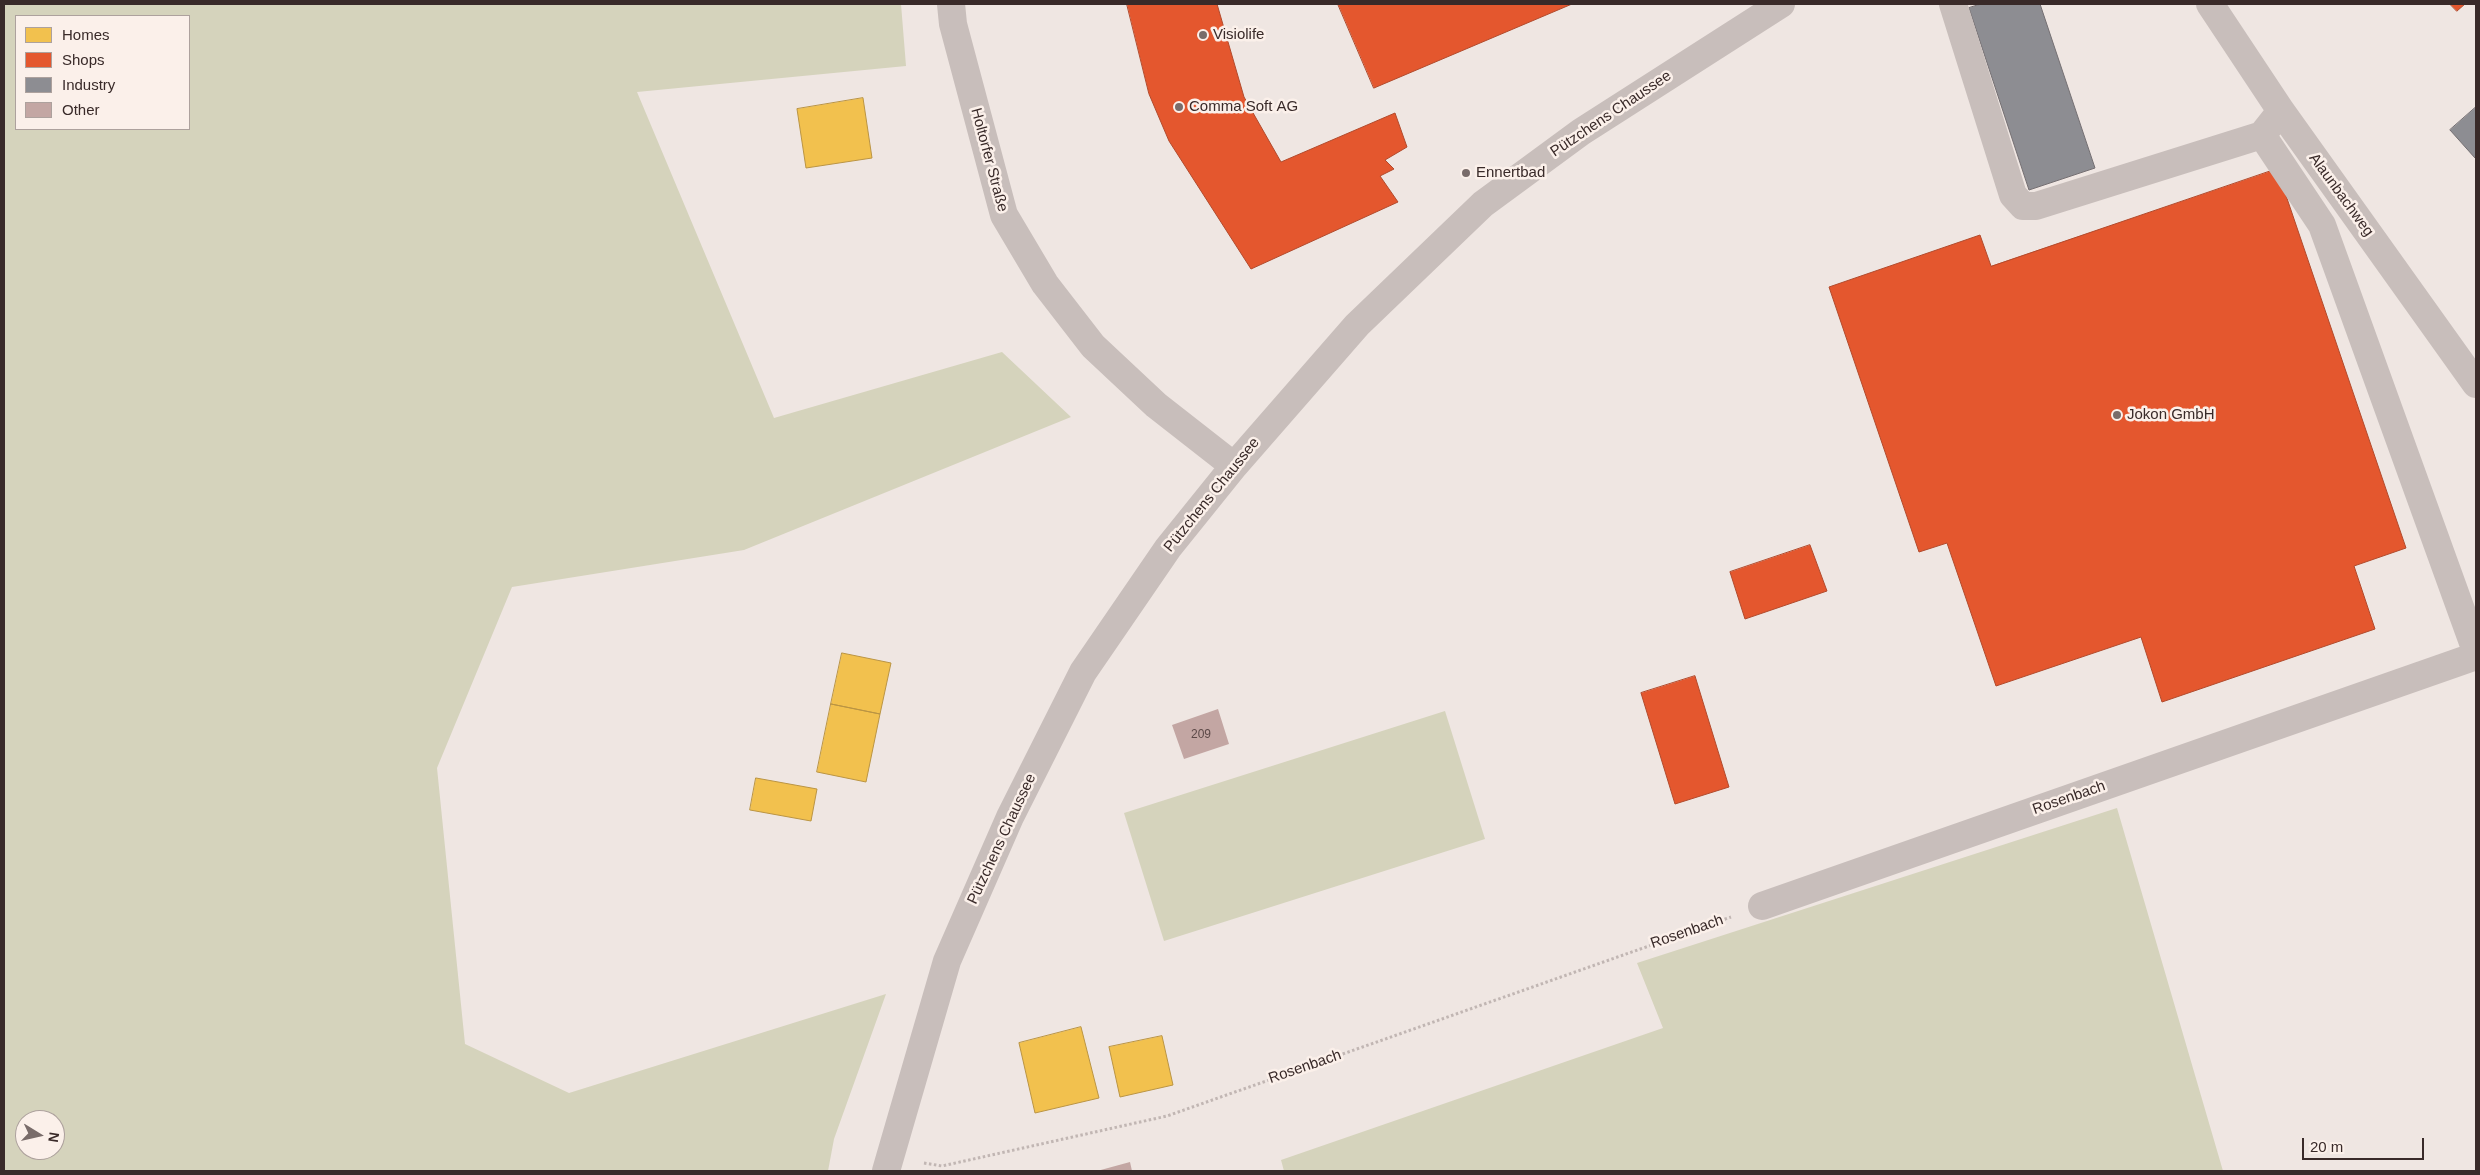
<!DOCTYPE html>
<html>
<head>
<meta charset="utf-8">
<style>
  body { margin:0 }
  #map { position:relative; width:2480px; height:1175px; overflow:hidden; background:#efe6e2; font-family:Helvetica,sans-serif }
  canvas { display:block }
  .frame { position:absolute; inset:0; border:5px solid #392a29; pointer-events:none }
  .legend { position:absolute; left:15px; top:15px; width:175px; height:115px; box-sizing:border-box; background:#fbf0ea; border:1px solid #ada19d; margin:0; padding:6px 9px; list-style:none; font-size:15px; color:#392a29 }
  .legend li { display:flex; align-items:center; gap:10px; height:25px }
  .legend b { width:25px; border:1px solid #ada19d }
  .north { position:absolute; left:15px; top:1110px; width:50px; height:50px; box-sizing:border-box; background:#fbf0ea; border:1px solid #ada19d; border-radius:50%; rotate:99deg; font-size:14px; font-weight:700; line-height:20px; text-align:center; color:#392a29 }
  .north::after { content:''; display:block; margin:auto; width:18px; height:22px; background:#796c6a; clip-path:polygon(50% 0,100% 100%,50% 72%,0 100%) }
  .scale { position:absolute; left:2302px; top:1138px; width:122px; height:22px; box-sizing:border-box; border:2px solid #392a29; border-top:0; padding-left:6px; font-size:15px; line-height:18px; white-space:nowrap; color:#392a29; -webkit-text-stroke:4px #fbf0ea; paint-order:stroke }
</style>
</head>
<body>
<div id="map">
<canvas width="2480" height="1175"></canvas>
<div class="frame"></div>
<ul class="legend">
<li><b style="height:14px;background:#f2c14e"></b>Homes</li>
<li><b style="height:14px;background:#e4572e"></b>Shops</li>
<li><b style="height:14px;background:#8d8d92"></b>Industry</li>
<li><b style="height:14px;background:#c3a6a3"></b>Other</li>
</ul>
<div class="north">N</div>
<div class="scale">20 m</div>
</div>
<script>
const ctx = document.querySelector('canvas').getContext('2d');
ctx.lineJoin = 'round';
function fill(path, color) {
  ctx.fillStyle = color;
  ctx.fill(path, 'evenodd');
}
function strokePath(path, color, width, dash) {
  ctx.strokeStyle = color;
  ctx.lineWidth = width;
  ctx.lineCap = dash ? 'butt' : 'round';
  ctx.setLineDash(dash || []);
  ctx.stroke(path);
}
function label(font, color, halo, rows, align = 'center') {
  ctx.font = font + ' Helvetica,sans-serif';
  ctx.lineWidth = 5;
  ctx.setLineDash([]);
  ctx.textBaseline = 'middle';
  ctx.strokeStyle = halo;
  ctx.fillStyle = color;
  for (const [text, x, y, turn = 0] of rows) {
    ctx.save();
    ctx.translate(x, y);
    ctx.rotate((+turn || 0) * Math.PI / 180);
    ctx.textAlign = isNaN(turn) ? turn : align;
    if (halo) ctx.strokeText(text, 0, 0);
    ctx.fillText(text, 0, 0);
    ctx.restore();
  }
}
const green = new Path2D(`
  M4 4H901L906 66 637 92 774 418 1002 352 1071 417 744 550 512 587 437 768 465 1044 569 1093 886 994 834 1139 828 1171H4ZM16 16H189V129H16ZM25 1120H55V1150H25Z
  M1445 711 1485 839 1164 941 1124 813Z
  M2117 808 2223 1171H1284L1281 1160 1663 1028 1637 963Z`);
const homes = new Path2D(`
  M863 98 872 158 806 168 797 109Z
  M842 653 891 663 880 714 831 704Z
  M831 704 880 714 866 782 817 772Z
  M756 778 817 789 811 821 750 810Z
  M1081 1027 1099 1098 1035 1113 1019 1043Z
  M1162 1036 1173 1085 1120 1097 1109 1047Z`);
const shops = new Path2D(`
  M1127 4H1217L1244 97 1281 162 1395 113 1407 147 1385 160 1394 169 1380 176 1398 202 1251 269 1169 141 1149 94Z
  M1338 4H1572L1374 88Z
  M2450 4H2465L2457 11Z
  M2277 169 2406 548 2354 566 2375 629 2162 702 2141 637 1996 686 1947 543 1919 552 1829 287 1980 235 1991 266Z
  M1810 545 1827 591 1745 619 1730 572Z
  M1695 676 1729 787 1675 804 1641 693Z`);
const industry = new Path2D(`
  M1981 4H2040L2095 168 2029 190 1969 8Z
  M2476 107V157L2475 158 2450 130Z`);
const building = new Path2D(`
  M1218 709 1229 744 1184 759 1172 725Z
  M1130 1162 1132 1171H1097Z`);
const path = new Path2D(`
  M924 1163 942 1166 1167 1116 1731 917`);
const minor = new Path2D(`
  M951 4 953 24 1004 215 1045 284 1093 346 1156 405 1234 466
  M1953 4 2013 195 2023 206H2036L2262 135 2281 111
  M2210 4 2281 111 2476 384
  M2262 135 2322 225 2476 651
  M1762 906 2476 656
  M886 1171 947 961 1010 817 1083 672 1168 548 1234 466 1357 325 1483 204 1581 132 1781 4`);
const markers = [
  [1203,35,5,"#796c6a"],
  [1179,107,5,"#796c6a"],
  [1466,173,5,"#796c6a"],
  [2117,415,5,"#796c6a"]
];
const numberNames = [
  ["209",1201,735]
];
const poiNames = [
  ["Visiolife",1213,35],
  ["Comma Soft AG",1189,107],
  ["Ennertbad",1476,173],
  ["Jokon GmbH",2127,415]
];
const streetNames = [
  ["Pützchens Chaussee",1611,114,-34],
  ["Holtorfer Straße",989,160,75],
  ["Alaunbachweg",2341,195,54],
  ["Pützchens Chaussee",1212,495,-51],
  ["Rosenbach",2069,798,-19],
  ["Pützchens Chaussee",1002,839,-65],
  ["Rosenbach",1687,932,-19],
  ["Rosenbach",1305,1067,-19]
];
fill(green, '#d5d3bc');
fill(homes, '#f2c14e');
strokePath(homes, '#ba9443', 1);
fill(shops, '#e4572e');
strokePath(shops, '#b14a2c', 1);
fill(industry, '#8d8d92');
strokePath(industry, '#746f72', 1);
fill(building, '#c3a6a3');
strokePath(path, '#c1b6b3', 3, [2.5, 2.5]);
strokePath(minor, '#c8bebb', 28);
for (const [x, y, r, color] of markers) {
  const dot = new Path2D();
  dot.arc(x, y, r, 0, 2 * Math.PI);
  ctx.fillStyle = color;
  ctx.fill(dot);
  strokePath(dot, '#fbf0ea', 2);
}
label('12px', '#5c4948', null, numberNames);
label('15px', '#392a29', '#fbf0ea', poiNames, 'left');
label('15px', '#392a29', '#fbf0ea', streetNames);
</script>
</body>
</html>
